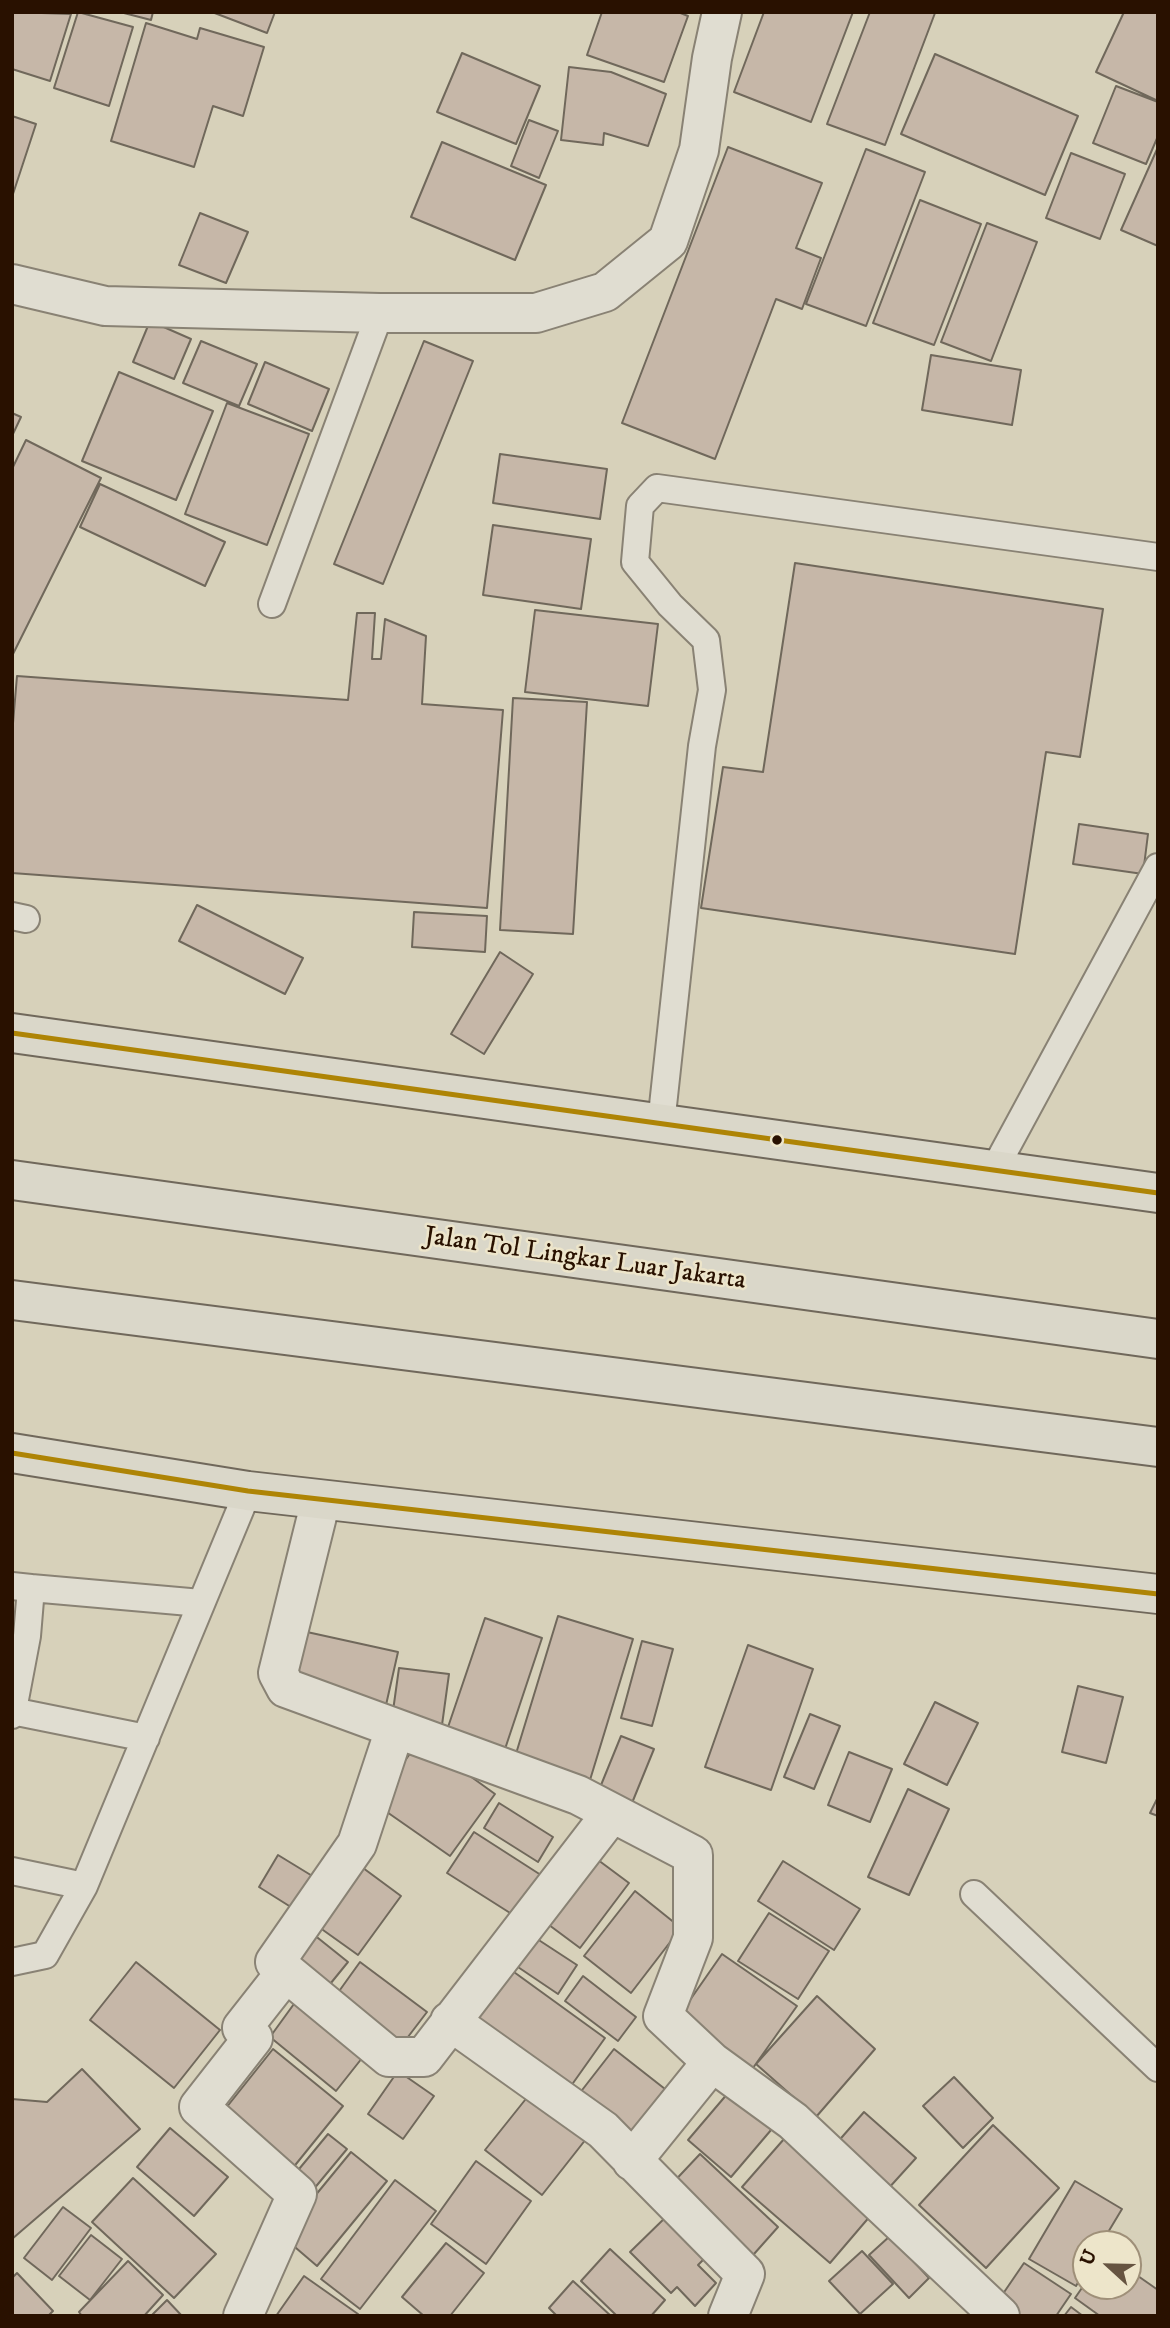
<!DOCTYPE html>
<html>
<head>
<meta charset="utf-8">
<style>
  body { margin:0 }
  #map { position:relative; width:1170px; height:2328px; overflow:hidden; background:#d7d1ba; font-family:"IM FELL DW Pica",serif }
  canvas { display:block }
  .frame { position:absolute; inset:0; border:14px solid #291100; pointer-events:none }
  .north { position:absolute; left:1072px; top:2230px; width:70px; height:70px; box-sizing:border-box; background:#ede5ca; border:2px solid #9f9079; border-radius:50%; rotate:292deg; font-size:19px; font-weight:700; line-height:28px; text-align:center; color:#291100 }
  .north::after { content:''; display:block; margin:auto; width:24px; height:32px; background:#665441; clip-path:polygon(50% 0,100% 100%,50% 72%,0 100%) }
</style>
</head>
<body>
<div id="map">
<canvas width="1170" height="2328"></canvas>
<div class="frame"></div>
<div class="north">U</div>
</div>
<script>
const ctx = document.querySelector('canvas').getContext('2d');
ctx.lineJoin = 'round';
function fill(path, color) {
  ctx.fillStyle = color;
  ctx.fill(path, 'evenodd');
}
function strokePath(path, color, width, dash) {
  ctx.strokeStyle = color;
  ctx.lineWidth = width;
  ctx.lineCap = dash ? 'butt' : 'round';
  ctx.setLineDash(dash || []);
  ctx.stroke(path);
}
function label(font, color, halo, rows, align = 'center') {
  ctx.font = font + ' "IM FELL DW Pica",serif';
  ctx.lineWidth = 5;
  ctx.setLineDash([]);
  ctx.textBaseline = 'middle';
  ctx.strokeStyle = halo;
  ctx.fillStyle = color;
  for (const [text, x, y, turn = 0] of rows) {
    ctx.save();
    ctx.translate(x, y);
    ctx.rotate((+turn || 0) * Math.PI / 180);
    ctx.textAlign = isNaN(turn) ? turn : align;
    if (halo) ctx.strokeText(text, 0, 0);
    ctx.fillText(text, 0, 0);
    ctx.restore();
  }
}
const building = new Path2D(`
  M12 12 71 14 50 81 12 69Z
  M78 12 133 27 109 106 54 88Z
  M120 12H153L151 20Z
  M212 12H275L267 33Z
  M602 12H678L688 16 664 82 587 55Z
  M764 12H853L811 122 734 92Z
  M870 12 935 13 885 145 827 124Z
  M1124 12H1158V101L1096 72Z
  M146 23 197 39 200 28 264 47 243 116 213 106 194 167 111 141Z
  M462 53 540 86 516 144 437 112Z
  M935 54 1078 116 1045 195 901 134Z
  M569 67 611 72 666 94 648 146 604 133 603 145 561 140Z
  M1116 86 1158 102V136L1146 164 1093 143Z
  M12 116 36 124 12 197Z
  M529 120 558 131 539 178 511 166Z
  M442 142 546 185 515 260 411 217Z
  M728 147 822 183 796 248 821 258 802 309 776 299 715 459 622 423Z
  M1158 147V246L1121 230Z
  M866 149 925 172 866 326 806 304Z
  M1071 153 1125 174 1100 239 1046 218Z
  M920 200 981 224 934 345 873 323Z
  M200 213 248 232 226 283 179 265Z
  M987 223 1037 242 991 361 941 342Z
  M150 321 191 339 174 379 133 362Z
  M201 341 257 364 239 406 183 383Z
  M424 341 473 361 383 584 334 564Z
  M931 355 1021 370 1012 425 922 410Z
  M265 362 329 389 312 431 248 404Z
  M119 372 213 411 176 500 82 461Z
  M227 403 309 434 267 545 185 514Z
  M12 413 21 417 12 436Z
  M26 440 101 478 12 656V469Z
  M500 454 607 469 600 519 493 503Z
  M100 484 225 542 205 586 80 527Z
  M493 525 591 539 581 609 483 595Z
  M795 563 1103 609 1080 757 1046 752 1015 954 701 908 723 767 763 772Z
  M535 610 658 624 648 706 525 692Z
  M357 613H375L372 659H381L385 619 426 636 422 704 503 710 487 908 12 873V735L17 676 348 700Z
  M513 698 587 702 573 934 500 930Z
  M1079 824 1148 834 1143 874 1073 864Z
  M197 905 303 958 285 994 179 941Z
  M414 912 487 916 485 952 412 947Z
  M500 952 533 974 484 1054 451 1034Z
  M558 1616 633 1639 590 1780 515 1757Z
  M485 1618 542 1638 504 1752 446 1733Z
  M307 1632 398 1652 386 1705 295 1684Z
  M642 1641 673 1649 652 1726 621 1718Z
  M748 1645 813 1669 771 1790 705 1767Z
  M399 1668 449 1674 442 1725 392 1718Z
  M1078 1686 1123 1697 1106 1763 1062 1752Z
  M935 1702 978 1723 947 1785 904 1764Z
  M810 1714 840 1726 814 1789 784 1777Z
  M621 1736 654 1749 632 1803 599 1790Z
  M420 1740 495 1794 450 1856 374 1803Z
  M849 1752 892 1769 870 1822 828 1805Z
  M908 1789 949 1809 909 1895 868 1877Z
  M1158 1797V1816L1150 1813Z
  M499 1803 553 1837 538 1862 484 1828Z
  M474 1832 544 1877 518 1918 447 1873Z
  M278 1855 314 1877 294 1909 259 1887Z
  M594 1857 629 1883 580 1948 545 1922Z
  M783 1861 860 1909 834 1950 758 1901Z
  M359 1865 401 1896 358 1955 316 1925Z
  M635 1891 681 1928 631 1993 584 1956Z
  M769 1913 829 1951 798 1999 738 1961Z
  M308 1930 348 1962 322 1994 282 1961Z
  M528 1933 577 1965 558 1994 509 1961Z
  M722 1954 797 2006 748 2075 674 2023Z
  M136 1962 220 2030 174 2088 90 2020Z
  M360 1962 427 2012 398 2050 332 2001Z
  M507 1967 605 2038 566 2093 468 2022Z
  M583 1976 636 2017 618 2041 565 2001Z
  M817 1996 875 2049 816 2117 756 2064Z
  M299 1997 370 2048 336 2091 270 2037Z
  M273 2049 343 2106 292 2169 222 2113Z
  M614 2049 665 2089 630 2134 579 2094Z
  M82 2069 140 2129 12 2239V2099L47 2102Z
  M398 2071 434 2096 403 2139 368 2114Z
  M954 2077 993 2118 963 2148 923 2106Z
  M734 2086 777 2123 731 2177 688 2140Z
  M533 2090 590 2134 542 2195 485 2150Z
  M864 2112 916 2158 887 2190 835 2145Z
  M993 2125 1059 2188 986 2268 919 2205Z
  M170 2128 228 2177 194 2216 137 2167Z
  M328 2134 347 2149 308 2196 290 2180Z
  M784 2139 871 2215 830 2263 742 2187Z
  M351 2152 387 2181 317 2266 282 2236Z
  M700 2154 778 2227 746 2263 667 2189Z
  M476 2161 531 2201 486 2264 431 2224Z
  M133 2178 216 2254 174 2298 92 2222Z
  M395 2180 436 2211 360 2309 321 2279Z
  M1075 2181 1122 2209 1101 2244H1086V2269L1076 2286 1029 2259Z
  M63 2207 91 2228 52 2280 24 2258Z
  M670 2213 711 2252 698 2265 716 2283 695 2306 677 2287 671 2293 630 2252Z
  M91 2235 122 2259 90 2300 59 2276Z
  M890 2236 929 2278 909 2298 869 2255Z
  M446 2243 484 2273 450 2316H424L402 2297Z
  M610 2249 665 2300 651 2316H617L581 2281Z
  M862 2251 893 2284 860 2314 829 2281Z
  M128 2261 163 2295 144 2316H82L79 2312Z
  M1024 2263 1071 2294 1056 2316H1014L996 2304Z
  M1128 2269 1158 2290V2316H1100L1075 2298 1086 2282V2286H1128Z
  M17 2273 53 2311 48 2316H12V2278Z
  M304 2276 358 2314 357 2316H276Z
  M573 2281 611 2316H557L549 2308Z
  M167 2300 182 2316H151Z
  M1071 2307 1083 2316H1064Z`);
const service = new Path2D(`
  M272 604 380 313
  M12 916 26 919
  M661 1124 702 746 712 690 706 640 670 605 635 562 640 506 657 488 1158 557
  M994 1170 1158 867
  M12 1586 31 1588 27 1636 12 1715
  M31 1588 201 1603
  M12 1711 146 1738
  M12 1871 84 1886
  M974 1894 1158 2068
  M12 1962 45 1955 84 1886 248 1491`);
const minor = new Path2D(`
  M12 284 105 306 380 313H536L605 292 668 241 699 150 712 58 722 12
  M321 1500 278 1673 286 1688 578 1795 693 1855V1938L663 2016 712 2062 793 2121 1000 2316
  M286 1972 275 1962 357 1844 395 1729
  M450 2021 603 2130 745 2274 728 2316
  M632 2161 712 2062
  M243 2316 297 2194 199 2107 253 2038 242 2028 286 1972 389 2057H424L611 1814`);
const primary = new Path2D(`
  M12 1033 1158 1193
  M12 1453 248 1491 1158 1594`);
const motorway = new Path2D(`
  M12 1180 1158 1339
  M12 1300 1158 1447`);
const bus1 = new Path2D(`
  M12 1033 1158 1193
  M12 1453 248 1491 1158 1594`);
const markers = [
  [777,1140,6,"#291100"]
];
const streetNames = [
  ["Jalan Tol Lingkar Luar Jakarta",585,1260,8]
];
fill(building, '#c6b7a8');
strokePath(building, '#70685b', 2);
strokePath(service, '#898274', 30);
strokePath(minor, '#898274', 42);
strokePath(primary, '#70685b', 42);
strokePath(motorway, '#70685b', 42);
strokePath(service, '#e0ddd1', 26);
strokePath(minor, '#e0ddd1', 38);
strokePath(primary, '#dad7c9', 38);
strokePath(motorway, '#dad7c9', 38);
strokePath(bus1, '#ae8405', 5);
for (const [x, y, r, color] of markers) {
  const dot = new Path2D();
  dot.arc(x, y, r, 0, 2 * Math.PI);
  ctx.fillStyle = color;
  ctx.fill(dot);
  strokePath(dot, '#ede5ca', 2.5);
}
label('26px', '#291100', '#ede5ca', streetNames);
</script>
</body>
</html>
